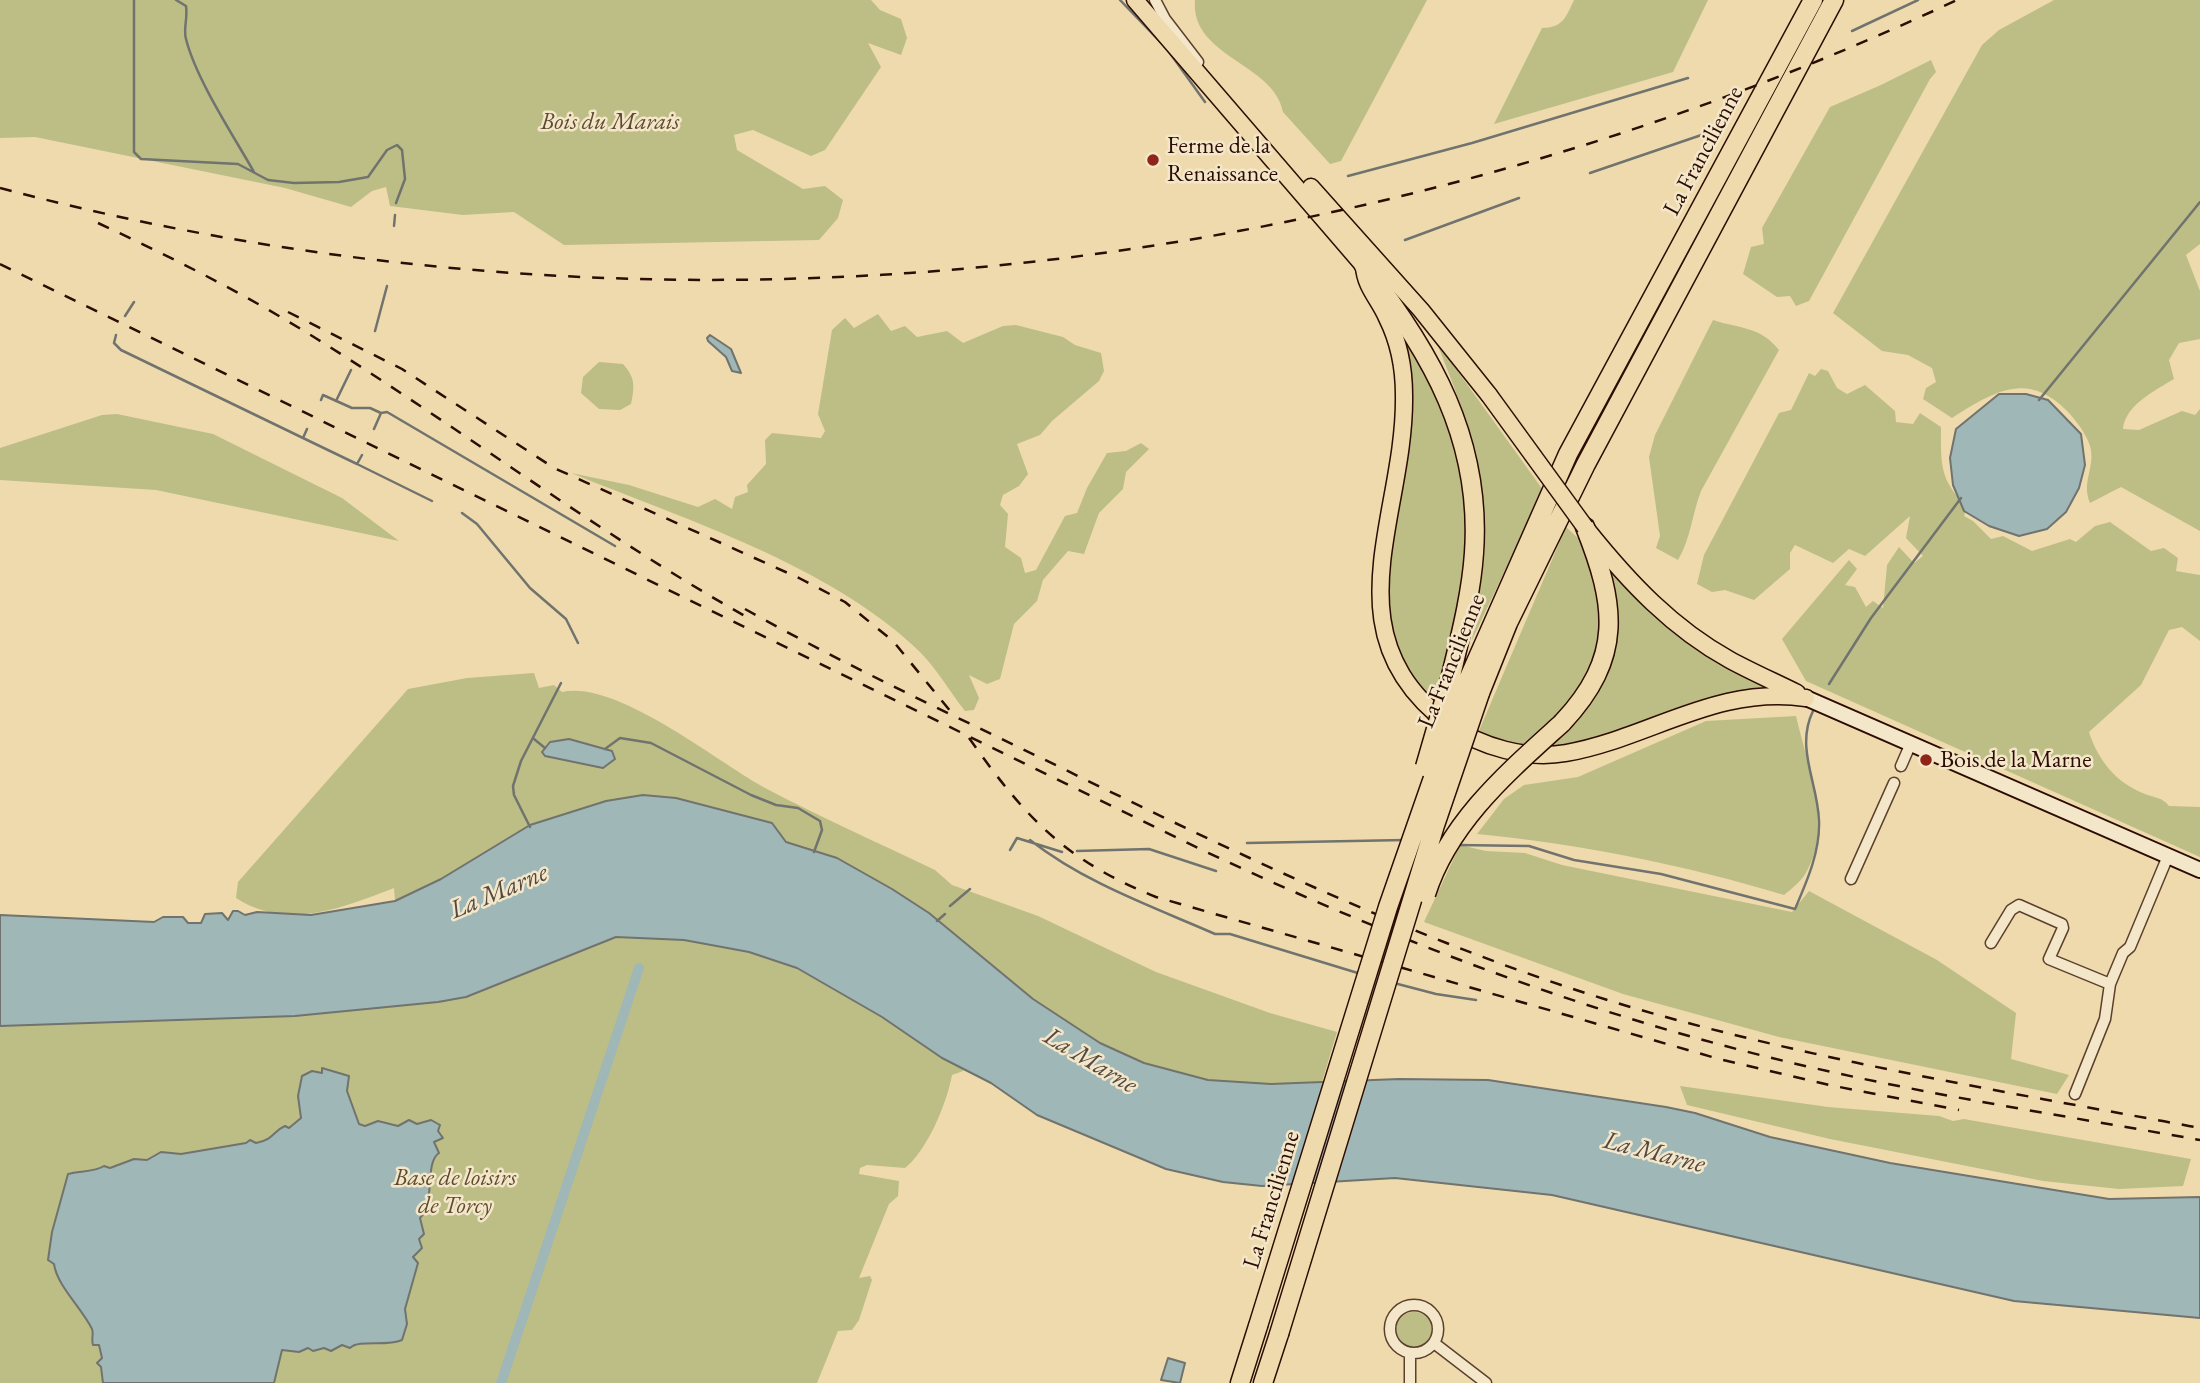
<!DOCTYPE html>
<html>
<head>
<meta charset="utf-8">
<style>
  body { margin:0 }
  canvas { display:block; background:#eedaac }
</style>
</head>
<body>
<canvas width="2200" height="1383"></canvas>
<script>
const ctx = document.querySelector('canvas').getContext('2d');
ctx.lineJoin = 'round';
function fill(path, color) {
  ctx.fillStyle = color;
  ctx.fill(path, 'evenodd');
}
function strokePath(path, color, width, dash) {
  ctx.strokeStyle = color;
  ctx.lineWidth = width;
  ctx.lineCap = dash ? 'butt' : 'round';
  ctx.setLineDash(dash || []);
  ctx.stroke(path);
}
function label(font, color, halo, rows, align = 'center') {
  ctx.font = font + ' "EB Garamond",serif';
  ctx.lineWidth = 5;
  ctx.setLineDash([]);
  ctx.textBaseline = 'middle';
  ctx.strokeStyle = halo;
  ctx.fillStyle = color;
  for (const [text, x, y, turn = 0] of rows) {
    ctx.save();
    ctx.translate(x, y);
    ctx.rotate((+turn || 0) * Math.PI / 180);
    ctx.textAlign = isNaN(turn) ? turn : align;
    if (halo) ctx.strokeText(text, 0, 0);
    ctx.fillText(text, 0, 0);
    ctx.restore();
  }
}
const green = new Path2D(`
  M0 0H871L880 10 901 19 907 38 901 55 868 43 881 67 825 150 811 156 753 130 734 135 737 150 803 189 825 186 843 200 838 218 819 240 564 245 514 212 463 215 390 206 386 187 372 191 351 207 285 188 35 137 0 138Z
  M1195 0H1427L1341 161 1330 164 1283 112C1274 63 1190 57 1195 0Z
  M1574 0H1708L1673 72 1494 124 1542 28C1563 28 1566 17 1574 0Z
  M2054 0H2200V244L2186 255 2200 291V339L2179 343 2169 360 2174 379C2156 390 2125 405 2123 429L2139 430 2182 411 2195 415 2200 409V531L2121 487 2090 503C2081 481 2096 467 2090 446 2086 433 2075 419 2066 410 2026 370 1992 393 1952 418L1923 399 1926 388 1936 382 1932 368 1908 355 1882 351 1833 313 1982 45 1999 30Z
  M1931 60 1936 72 1930 79 1809 301 1796 306 1790 296 1777 297 1743 274 1751 247 1764 244 1762 228 1830 107 1881 85Z
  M878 314 891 331 905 326 917 337 947 331 963 343 1003 326 1016 325 1063 337 1075 345 1101 353 1104 371 1099 381 1052 421 1040 435 1017 444 1028 474 1019 486 1003 495 1000 505 1008 514 1005 547 1021 558 1025 573 1036 570 1065 516 1077 513 1087 488 1107 453 1126 451 1141 443 1149 449 1126 472 1123 489 1099 513 1084 554 1068 551 1043 580 1037 601 1014 624 1000 679 987 684 969 675 979 698 974 710 965 711C950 692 937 669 920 652 832 566 684 519 571 473L629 485 698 507 715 499 732 509 735 497 748 492 747 485 766 464 765 440 772 433 821 438 825 431 818 414 832 330 845 318 854 328Z
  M1713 320C1740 329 1760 326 1779 350L1701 491C1692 514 1691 538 1678 560L1656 548 1660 536 1649 457 1655 435Z
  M1405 331 1434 379 1468 487 1466 575 1437 712 1399 659 1388 621 1385 581 1401 338Z
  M1436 341 1543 490 1472 640C1476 610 1483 579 1485 549 1489 475 1463 408 1436 341Z
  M599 362 623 364C635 377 635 386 631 404L620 410 599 409 581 393 583 377Z
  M1821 369 1828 371 1837 388 1847 394 1865 385 1895 411 1896 422 1913 424 1920 413 1941 427C1941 465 1939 479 1967 507L1964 516 1973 521 1991 539 2003 536 2032 551 2070 539 2076 542 2095 526 2110 522 2151 551 2164 548 2178 558 2176 571 2200 575V641L2182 627 2169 630 2141 685 2089 732C2098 760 2116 783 2145 794 2155 798 2162 797 2169 806L2200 807V857L1806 681 1782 639 1849 560 1857 569 1845 585 1855 587 1866 607 1873 601 1883 608 1887 565 1899 547 1914 563 1923 556 1906 538 1910 516 1865 556 1849 549 1833 563 1795 545 1790 553V569L1754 600 1725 590 1712 592 1697 584 1704 555 1779 413 1791 410 1809 373 1815 376Z
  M117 414 213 434 342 498 399 541 156 490 0 480V448L102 415Z
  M1566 527 1580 540 1594 565 1604 638 1586 682 1566 709 1525 745 1514 746 1478 733Z
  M1607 560 1762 684 1765 689 1722 695 1610 739 1545 750C1586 714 1625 665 1618 607 1616 591 1611 575 1607 560Z
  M534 673 539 688 554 685 562 692C618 680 718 763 767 789 822 818 879 843 935 870L952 885 1038 916 1156 972 1270 1013 1337 1032 1322 1082 1271 1084 1208 1080 1144 1063 1100 1043 1033 999 929 913 836 858 786 842 772 823 676 798 643 795 606 801 530 825 441 879 395 901 394 888C342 908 287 931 236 898L238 882 408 689 467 678Z
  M1796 716C1807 764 1834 830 1804 876 1799 883 1790 890 1784 895 1685 865 1580 844 1477 834L1504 799 1524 785 1578 777 1706 721Z
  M1460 845 1486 851 1525 853 1562 865 1792 912 1809 891 1937 960 2016 1013 2011 1059 2069 1075 2057 1094 1779 1037 1623 994 1424 922Z
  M627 930 763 949 966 1066 963 1071 952 1075C947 1103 927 1151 905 1168L867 1165 860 1168 859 1174 899 1181 898 1196 889 1204 859 1278 870 1276 872 1280 859 1320 852 1330 838 1331 817 1383H0V1026L295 1016 466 997Z
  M1680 1086 1828 1107 1939 1116 1953 1121 1964 1119 2191 1159 2183 1186 2119 1189 2043 1181 1830 1139 1687 1105Z
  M1396 1330a18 18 0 1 1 36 0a18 18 0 1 1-36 0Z`);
const water = new Path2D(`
  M710 335 731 349 741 373 732 371 726 357 708 341 707 338Z
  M1999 394H2026L2048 400 2081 434 2085 465 2079 488 2066 512 2047 529 2019 536 1989 526 1964 511 1953 485 1950 458 1956 429Z
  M569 739 612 751 615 759 603 768 545 756 542 752 550 742Z
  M643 795 676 798 772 823 786 842 837 858 892 889 929 913 1033 999 1100 1043 1144 1063 1208 1080 1271 1084 1399 1079 1488 1080 1666 1107 1695 1113 1770 1137 1890 1163 2109 1199 2200 1197V1318L2014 1301 1552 1195 1395 1178 1262 1186 1223 1182 1166 1169 1037 1115 991 1083 942 1058 882 1017 797 968 749 952 684 940 616 937 466 997 438 1002 295 1016 0 1026V915L154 922 163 917H183L188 923H201L205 914 222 913 228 920 233 911H238L245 915 257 912 311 915 395 901 441 879 530 825 606 801Z
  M322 1068 349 1076 347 1091 359 1124 365 1126 378 1121 398 1126 409 1120 417 1124 431 1120 440 1125 438 1131 443 1138 434 1142 439 1153C424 1163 436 1202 420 1218L424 1234 419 1239 422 1248 413 1257 418 1263 405 1309 407 1324 402 1340C386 1347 359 1339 350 1348L342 1345 331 1351 324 1348 313 1351 308 1348 299 1352 282 1350 274 1383H103L101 1367 97 1363 102 1358 99 1345H93C91 1339 94 1334 92 1329 82 1308 57 1286 54 1264L48 1260 52 1232 68 1174C80 1171 95 1172 104 1166L110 1168 134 1159 147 1160 161 1152 181 1154 246 1143 250 1140 256 1143C275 1139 273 1131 285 1126L289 1128 301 1118 298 1096 302 1076 312 1071 322 1073Z
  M1168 1358 1185 1363 1180 1383 1161 1380Z`);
const stream = new Path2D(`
  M134 0V152L141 159 238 164 268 180 294 183 339 182 368 177 387 150 397 145 402 150 405 179 396 203
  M176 0 186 6C188 17 183 30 186 39 196 79 233 135 254 172
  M1120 0 1167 49 1205 102
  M1852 31 1918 0
  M1590 173 1719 129
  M1348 176 1472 143 1688 78
  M394 226 395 215
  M1405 240 1519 198
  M125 316 134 302
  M375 331 387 286
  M116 335 114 343 121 350 303 438
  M321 400 323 395 352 408H370L381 413 374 429
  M2039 400 2200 202
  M336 401 351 370
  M381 413 387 412 615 546
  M307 429 303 438 357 464
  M362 455 357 464 432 501
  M462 513 477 524 530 588 566 619 578 643
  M1829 684 1871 618 1961 498
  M534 739 545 748
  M605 749 620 738 651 743 751 795 776 805 798 808 820 821 822 830 814 852
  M530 827 514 795 513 786 521 761 561 683
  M1030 840C1085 883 1151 906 1215 934H1230L1361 974
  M1247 843 1405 840
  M1457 845 1529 846 1574 860 1661 874 1795 909C1807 881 1820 852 1819 821 1818 783 1795 748 1813 711
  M1010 850 1017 838 1062 852
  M1077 851 1149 849 1216 871
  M950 906 970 889
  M937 921 945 914
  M1394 983 1436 994 1476 1000`);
const canal = new Path2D(`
  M501 1383 639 968`);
const minor = new Path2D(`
  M1155 0 1165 19 1198 62
  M1901 766 1911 743
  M1851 879 1894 783
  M1991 943 2011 910 2019 905 2062 924 2063 928 2049 959 2110 984 2123 953 2130 947 2168 856
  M2075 1094 2105 1019 2110 984
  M1390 1329a24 24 0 1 1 48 0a24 24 0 1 1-48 0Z
  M1434 1343 1486 1383
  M1410 1383V1353`);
const secondary = new Path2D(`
  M1806 698 2200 870`);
const primary = new Path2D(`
  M1135 0 1364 266C1365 287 1379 299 1387 318 1399 342 1404 368 1404 395 1406 516 1326 634 1450 725 1481 747 1527 760 1566 753 1650 738 1716 685 1806 698
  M1311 187 1421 310 1489 395
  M1588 531C1629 582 1672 628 1730 660 1752 672 1775 682 1797 693`);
const motorway = new Path2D(`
  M1364 266C1431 352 1482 440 1474 553 1471 597 1459 641 1449 684
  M1464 689 1568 454 1813 0
  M1480 693 1508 623 1586 464 1834 0
  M1562 723C1624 657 1616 605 1585 527
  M1240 1383 1258 1326
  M1263 1383 1279 1334`);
const rail = new Path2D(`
  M0 188C652 361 1349 285 1957 0
  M98 223C173 258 247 295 317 339 463 430 602 536 752 620
  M0 264 1200 849C1383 935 1568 1007 1764 1056 1907 1092 2055 1114 2200 1140
  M288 312 402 369 554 468 799 578 845 602 893 641 951 712
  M745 609C854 670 968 722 1080 777 1259 864 1437 949 1627 1006 1815 1061 2008 1092 2200 1128
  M969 738C1025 817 1064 860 1156 897L1719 1059 1829 1085 1959 1110`);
const primaryBridge = new Path2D(`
  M1489 395 1585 527`);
const motorwayBridge = new Path2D(`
  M1425 767 1449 684
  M1426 894C1449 822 1508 772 1562 723
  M1258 1326 1388 907 1464 689
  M1279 1334 1435 825 1480 693`);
const markers = [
  [1153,160,7,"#8f2418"],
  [1926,760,7,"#8f2418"]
];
const parkNames = [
  ["Bois du Marais",610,122],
  ["Base de loisirs",455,1178],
  ["de Torcy",455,1206]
];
const poiNames = [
  ["Ferme de la",1167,146],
  ["Renaissance",1167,174],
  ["Bois de la Marne",1940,760]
];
const streetNames = [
  ["La Francilienne",1704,151,-62],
  ["La Francilienne",1452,661,-68],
  ["La Francilienne",1272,1200,-73]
];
const waterNames = [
  ["La Marne",499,892,-23],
  ["La Marne",1090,1061,31],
  ["La Marne",1654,1153,14]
];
fill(green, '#bdbe86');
fill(water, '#9fb7b6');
strokePath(water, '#71736e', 2);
strokePath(stream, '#71736e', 2.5);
strokePath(canal, '#9fb7b6', 10);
strokePath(minor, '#5c402d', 13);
strokePath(secondary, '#2c0c03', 18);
strokePath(primary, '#2c0c03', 19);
strokePath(motorway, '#2c0c03', 21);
strokePath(minor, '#f4e7c9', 10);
strokePath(secondary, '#f4e7c9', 14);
strokePath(primary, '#eedaac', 16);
strokePath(motorway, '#eedaac', 18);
strokePath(rail, '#2c0c03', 2.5, [12, 12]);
strokePath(primaryBridge, '#2c0c03', 19, []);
strokePath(motorwayBridge, '#2c0c03', 21, []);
strokePath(primaryBridge, '#eedaac', 16);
strokePath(motorwayBridge, '#eedaac', 18);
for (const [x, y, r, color] of markers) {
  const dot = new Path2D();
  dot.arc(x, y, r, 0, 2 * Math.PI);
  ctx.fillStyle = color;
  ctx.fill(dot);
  strokePath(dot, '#f4e7c9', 2.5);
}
label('italic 24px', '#5f4a31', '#f4e7c9', parkNames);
label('24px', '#2c0c03', '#f4e7c9', poiNames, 'left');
label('24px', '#2c0c03', '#f4e7c9', streetNames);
label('italic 26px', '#544842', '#f4e7c9', waterNames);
</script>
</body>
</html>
